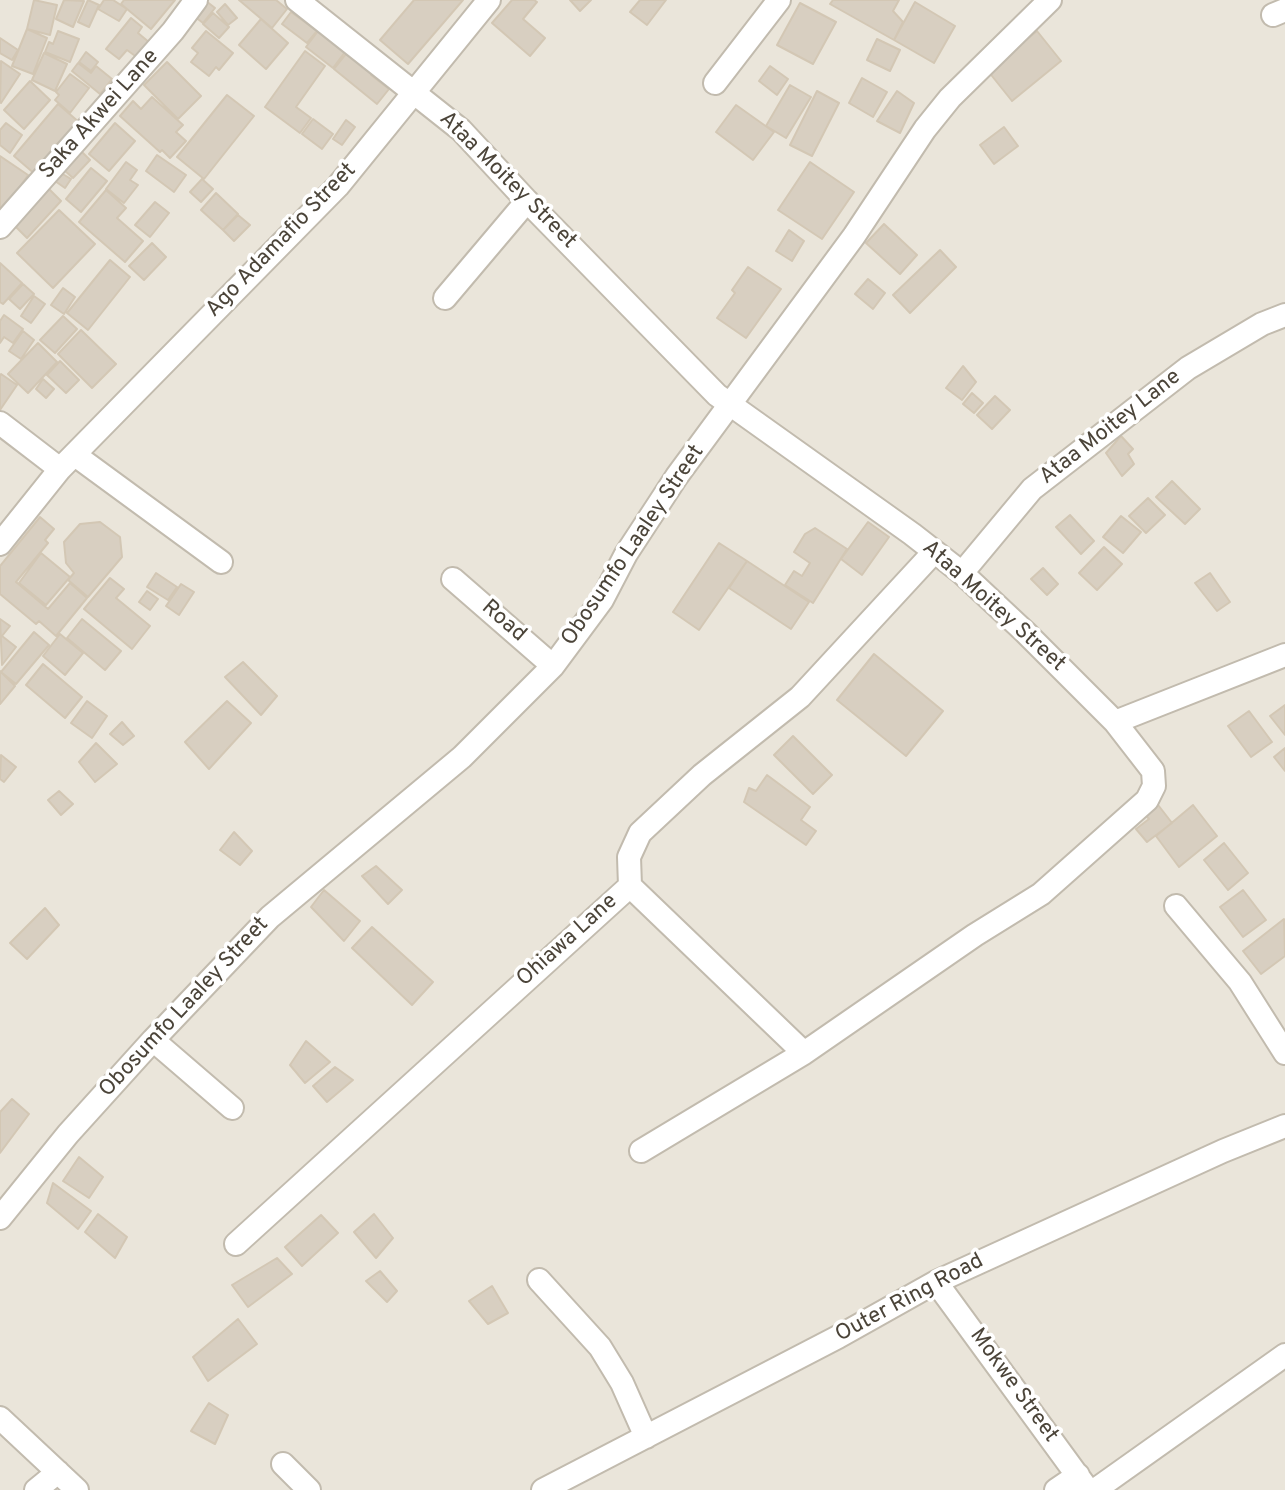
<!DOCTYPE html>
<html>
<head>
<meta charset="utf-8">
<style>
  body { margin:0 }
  canvas { display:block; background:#f6f3ec }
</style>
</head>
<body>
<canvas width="1285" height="1490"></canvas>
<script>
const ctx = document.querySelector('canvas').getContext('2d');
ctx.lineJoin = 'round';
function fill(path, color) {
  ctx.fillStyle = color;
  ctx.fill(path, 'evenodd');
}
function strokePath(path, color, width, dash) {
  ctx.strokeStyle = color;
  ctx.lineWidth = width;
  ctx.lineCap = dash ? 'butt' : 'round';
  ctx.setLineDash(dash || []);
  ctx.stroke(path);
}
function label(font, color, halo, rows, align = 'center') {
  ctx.font = font + ' Overpass,sans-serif';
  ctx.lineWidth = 7;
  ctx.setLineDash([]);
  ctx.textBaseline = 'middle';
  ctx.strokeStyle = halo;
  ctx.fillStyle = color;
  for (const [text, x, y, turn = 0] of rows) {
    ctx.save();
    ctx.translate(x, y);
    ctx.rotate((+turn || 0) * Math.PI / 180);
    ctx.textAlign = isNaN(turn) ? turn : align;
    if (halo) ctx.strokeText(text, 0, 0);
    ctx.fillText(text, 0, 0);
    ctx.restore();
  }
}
const residential = new Path2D(`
  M0 0H1285V1490H0Z`);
const building = new Path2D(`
  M34 0 57 5 50 35 27 29Z
  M64 0 84 1 73 27 56 19Z
  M88 0 99 5 89 27 78 22Z
  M104 0H113L127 9 119 21 98 9Z
  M124 0H175L151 29 121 4Z
  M239 0H276L287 9 272 28Z
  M414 0H463L408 64 380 40Z
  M512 0H534L537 2 523 19 545 38 530 56 492 23Z
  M570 0H591L580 11Z
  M640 0H666L647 25 630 12Z
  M833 0H899L893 11 903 22 894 40 830 4Z
  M206 1 215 8 203 23 194 16Z
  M915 2 955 26 934 63 894 40Z
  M800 3 836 22 813 64 777 45Z
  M225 4 237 18 228 25 217 12Z
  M291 12 317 31 307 43 282 24Z
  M213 13 229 27 219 38 203 24Z
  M131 18 142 27 138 33 150 43 138 58 127 50 119 59 106 49Z
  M261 19 288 43 266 69 239 45Z
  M27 29 47 38 33 74 12 66Z
  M58 31 79 39 70 62 45 52 49 42 53 44Z
  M206 31 233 53 219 70 216 67 209 76 191 62 198 53 192 48Z
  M318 31 345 52 333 68 306 47Z
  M1037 31 1061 61 1012 101 988 71Z
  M0 38 18 50 12 60 0 53Z
  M877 39 900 50 890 71 867 60Z
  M305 51 325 66 296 107 311 118 300 133 265 107Z
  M86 52 98 62 91 71 79 62Z
  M44 53 67 64 55 91 32 80Z
  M346 54 373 73 371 75 389 89 377 104 334 69Z
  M1 61 20 74 1 103 0 102Z
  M167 62 201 96 178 119 144 85Z
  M78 63 91 73 96 66 112 79 100 94 72 71Z
  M770 66 788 79 777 95 759 81Z
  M70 74 89 88 70 113 55 100 59 95 56 92Z
  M862 78 887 92 873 117 849 103Z
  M30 81 50 100 24 129 4 110Z
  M790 85 811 97 786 138 766 126Z
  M817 91 839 103 812 156 790 145Z
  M897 91 914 103 900 133 877 121Z
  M227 95 254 116 204 179 177 157Z
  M152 97 183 125 176 132 186 141 170 158 162 150 160 152 120 116 133 101 141 109Z
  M58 104 80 123 36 175 14 156Z
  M736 105 774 132 753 160 716 132Z
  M313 119 333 134 322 149 302 134Z
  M346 120 355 127 342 145 333 139Z
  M6 123 22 135 10 153 0 145V130Z
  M115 123 135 141 109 171 89 154Z
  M1004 127 1018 146 994 164 980 145Z
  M81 151 90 160 73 178 64 170Z
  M157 155 186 175 174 192 146 171Z
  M0 156 28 175 3 212 0 210Z
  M126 162 137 170 130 180 138 185 124 203 106 189Z
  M810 162 854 192 822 239 778 210Z
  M91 168 107 181 81 212 66 199Z
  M61 173 71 179 65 188 55 181Z
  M202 179 213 189 201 202 190 192Z
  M49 189 61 201 27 238 13 224Z
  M106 190 126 208 117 218 143 241 125 262 79 222Z
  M216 193 238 214 223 230 201 210Z
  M155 202 169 213 150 237 135 225Z
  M59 210 95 244 53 288 17 253Z
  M238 215 250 225 234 241 223 230Z
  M884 224 917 255 900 274 866 243Z
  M789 230 804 241 792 261 776 251Z
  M152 243 166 257 144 280 129 266Z
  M940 250 956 267 910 313 893 295Z
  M110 260 130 277 88 330 67 313Z
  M0 263 22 283 3 304 0 302Z
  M748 267 781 289 746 338 717 318 735 293 732 290Z
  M868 279 885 293 873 309 855 294Z
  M23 284 34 294 20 309 9 299Z
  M63 288 75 297 64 314 51 305Z
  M34 296 45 304 31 323 21 316Z
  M4 315 23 329 13 343 4 337 0 343V321Z
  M63 316 77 329 55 353 40 340Z
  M81 330 116 364 92 388 58 354Z
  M23 331 34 340 21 359 9 351Z
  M38 343 57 362 28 393 8 374Z
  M60 361 79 380 66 393 47 375Z
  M963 366 976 382 962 400 946 388Z
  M1 374 17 385 0 410V376Z
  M43 379 54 389 46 398 36 389Z
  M972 393 983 403 974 413 963 404Z
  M995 396 1010 410 992 429 977 415Z
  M1121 436 1133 449 1128 454 1134 464 1122 476 1106 453Z
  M1172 481 1200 509 1185 524 1156 497Z
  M1148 498 1165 515 1146 533 1129 516Z
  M1070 515 1094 541 1081 554 1056 527Z
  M1121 516 1141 532 1123 553 1103 537Z
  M40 517 54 529 45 540 48 543 16 582 48 609 70 583 87 598 56 636 39 621 36 624 0 594V566Z
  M100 522 120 537 122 557 88 597 68 580 74 573 66 563 64 542 80 524Z
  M868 522 889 537 862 575 841 559Z
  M815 528 847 549 813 603 785 585 794 571 802 576 810 563 794 552 805 534Z
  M719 543 747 561 699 630 673 612Z
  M1104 547 1122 564 1097 590 1079 573Z
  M41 553 70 577 46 605 19 583Z
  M747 561 809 602 791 629 729 588Z
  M1043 568 1058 584 1047 595 1031 579Z
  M156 573 177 587 168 600 147 587Z
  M1210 573 1230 602 1217 611 1195 583Z
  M110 578 124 589 116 598 150 626 132 649 84 609Z
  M181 584 194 592 179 615 166 606Z
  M147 591 158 599 150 610 139 602Z
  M0 619 10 626 2 636 16 647 2 665Z
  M82 619 121 651 105 670 67 638Z
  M34 632 49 645 16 684 1 672Z
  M60 634 83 653 65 675 43 656Z
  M874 654 943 711 906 756 837 700Z
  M243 662 277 696 261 715 225 677Z
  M43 664 82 697 65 718 26 685Z
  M0 671 15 686 0 704Z
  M87 701 107 716 92 738 71 723Z
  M227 701 251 723 209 769 185 742Z
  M1285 705V735L1270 716Z
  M1249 711 1272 742 1251 757 1228 726Z
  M122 722 134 736 123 745 110 734Z
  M793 736 832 775 813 794 774 755Z
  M96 743 117 764 95 782 79 762Z
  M1285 748V771L1274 757Z
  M1 755 16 767 4 782 0 779Z
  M767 775 810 807 801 820 816 831 806 845 744 802 749 788 756 791Z
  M59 791 73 804 61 815 48 800Z
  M1155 801 1172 823 1147 842 1136 829 1149 819 1142 811Z
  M1193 805 1217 836 1179 867 1156 836Z
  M234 832 252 851 240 865 220 850Z
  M1224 843 1248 873 1228 890 1204 860Z
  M376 866 402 890 388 904 362 876Z
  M324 890 360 921 344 941 311 907Z
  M1243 890 1266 920 1243 937 1220 907Z
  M45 908 59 925 27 959 10 943Z
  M1284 919 1285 956 1261 974 1243 951Z
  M372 927 433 982 412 1005 352 948Z
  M306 1041 330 1062 305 1083 290 1065Z
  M335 1067 353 1080 327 1102 313 1086Z
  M12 1099 29 1114 0 1153V1112Z
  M79 1157 103 1177 89 1198 63 1181Z
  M53 1183 91 1211 78 1229 47 1203Z
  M98 1214 127 1237 115 1258 85 1232Z
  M374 1214 393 1238 376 1258 354 1232Z
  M321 1215 338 1233 302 1266 285 1247Z
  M277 1258 292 1274 248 1307 232 1285Z
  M380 1271 397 1291 387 1302 366 1281Z
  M492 1286 508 1313 488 1324 469 1301Z
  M238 1319 257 1344 208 1381 193 1357Z
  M209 1403 228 1415 215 1444 191 1431Z`);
const street = new Path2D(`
  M297 0 461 130 527 201 717 395 912 534 962 573 1025 632 1115 722 1153 771 1154 786 1147 800 1041 894 975 935 804 1053 641 1151
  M1273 15 1285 10
  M715 83 779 0
  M0 227 173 31 196 0
  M445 298 527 201
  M0 423 60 469
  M75 455 221 562
  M0 544 60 469 338 186 489 0
  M962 573 1032 489 1188 368 1262 324 1285 315
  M453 579 553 666
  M1115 722 1285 655
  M630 886 804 1053
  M1176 906 1240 982 1285 1053
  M153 1040 232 1108
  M0 1218 68 1134 153 1040 270 917 462 757 553 666 602 600 626 554 677 476 854 236 925 129 950 98 1050 0
  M236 1244 630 886 629 857 640 833 702 775 800 697 934 552
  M539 1280 600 1347 622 1383 646 1437
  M936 1282 1088 1490
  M0 1418 77 1490
  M283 1464 309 1490
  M36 1490 58 1472
  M543 1490 838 1337 936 1282 1223 1151 1285 1126
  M1056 1490 1078 1475
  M1095 1490 1285 1355`);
const streetNames = [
  ["Saka Akwei Lane",100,115,-48],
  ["Ataa Moitey Street",507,181,45],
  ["Ago Adamafio Street",282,241,-46],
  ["Ataa Moitey Lane",1111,428,-38],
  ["Obosumfo Laaley Street",634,546,-56],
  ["Ataa Moitey Street",993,607,42],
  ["Road",503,622,41],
  ["Ohiawa Lane",568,941,-42],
  ["Obosumfo Laaley Street",185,1008,-47],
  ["Outer Ring Road",910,1299,-28],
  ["Mokwe Street",1013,1386,54]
];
fill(residential, '#eae5da');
fill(building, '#d8cfc1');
strokePath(building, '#d3c7b4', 2);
strokePath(street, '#c2bbae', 26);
strokePath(street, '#fff', 22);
label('22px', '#4b4439', '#fff', streetNames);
</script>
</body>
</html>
